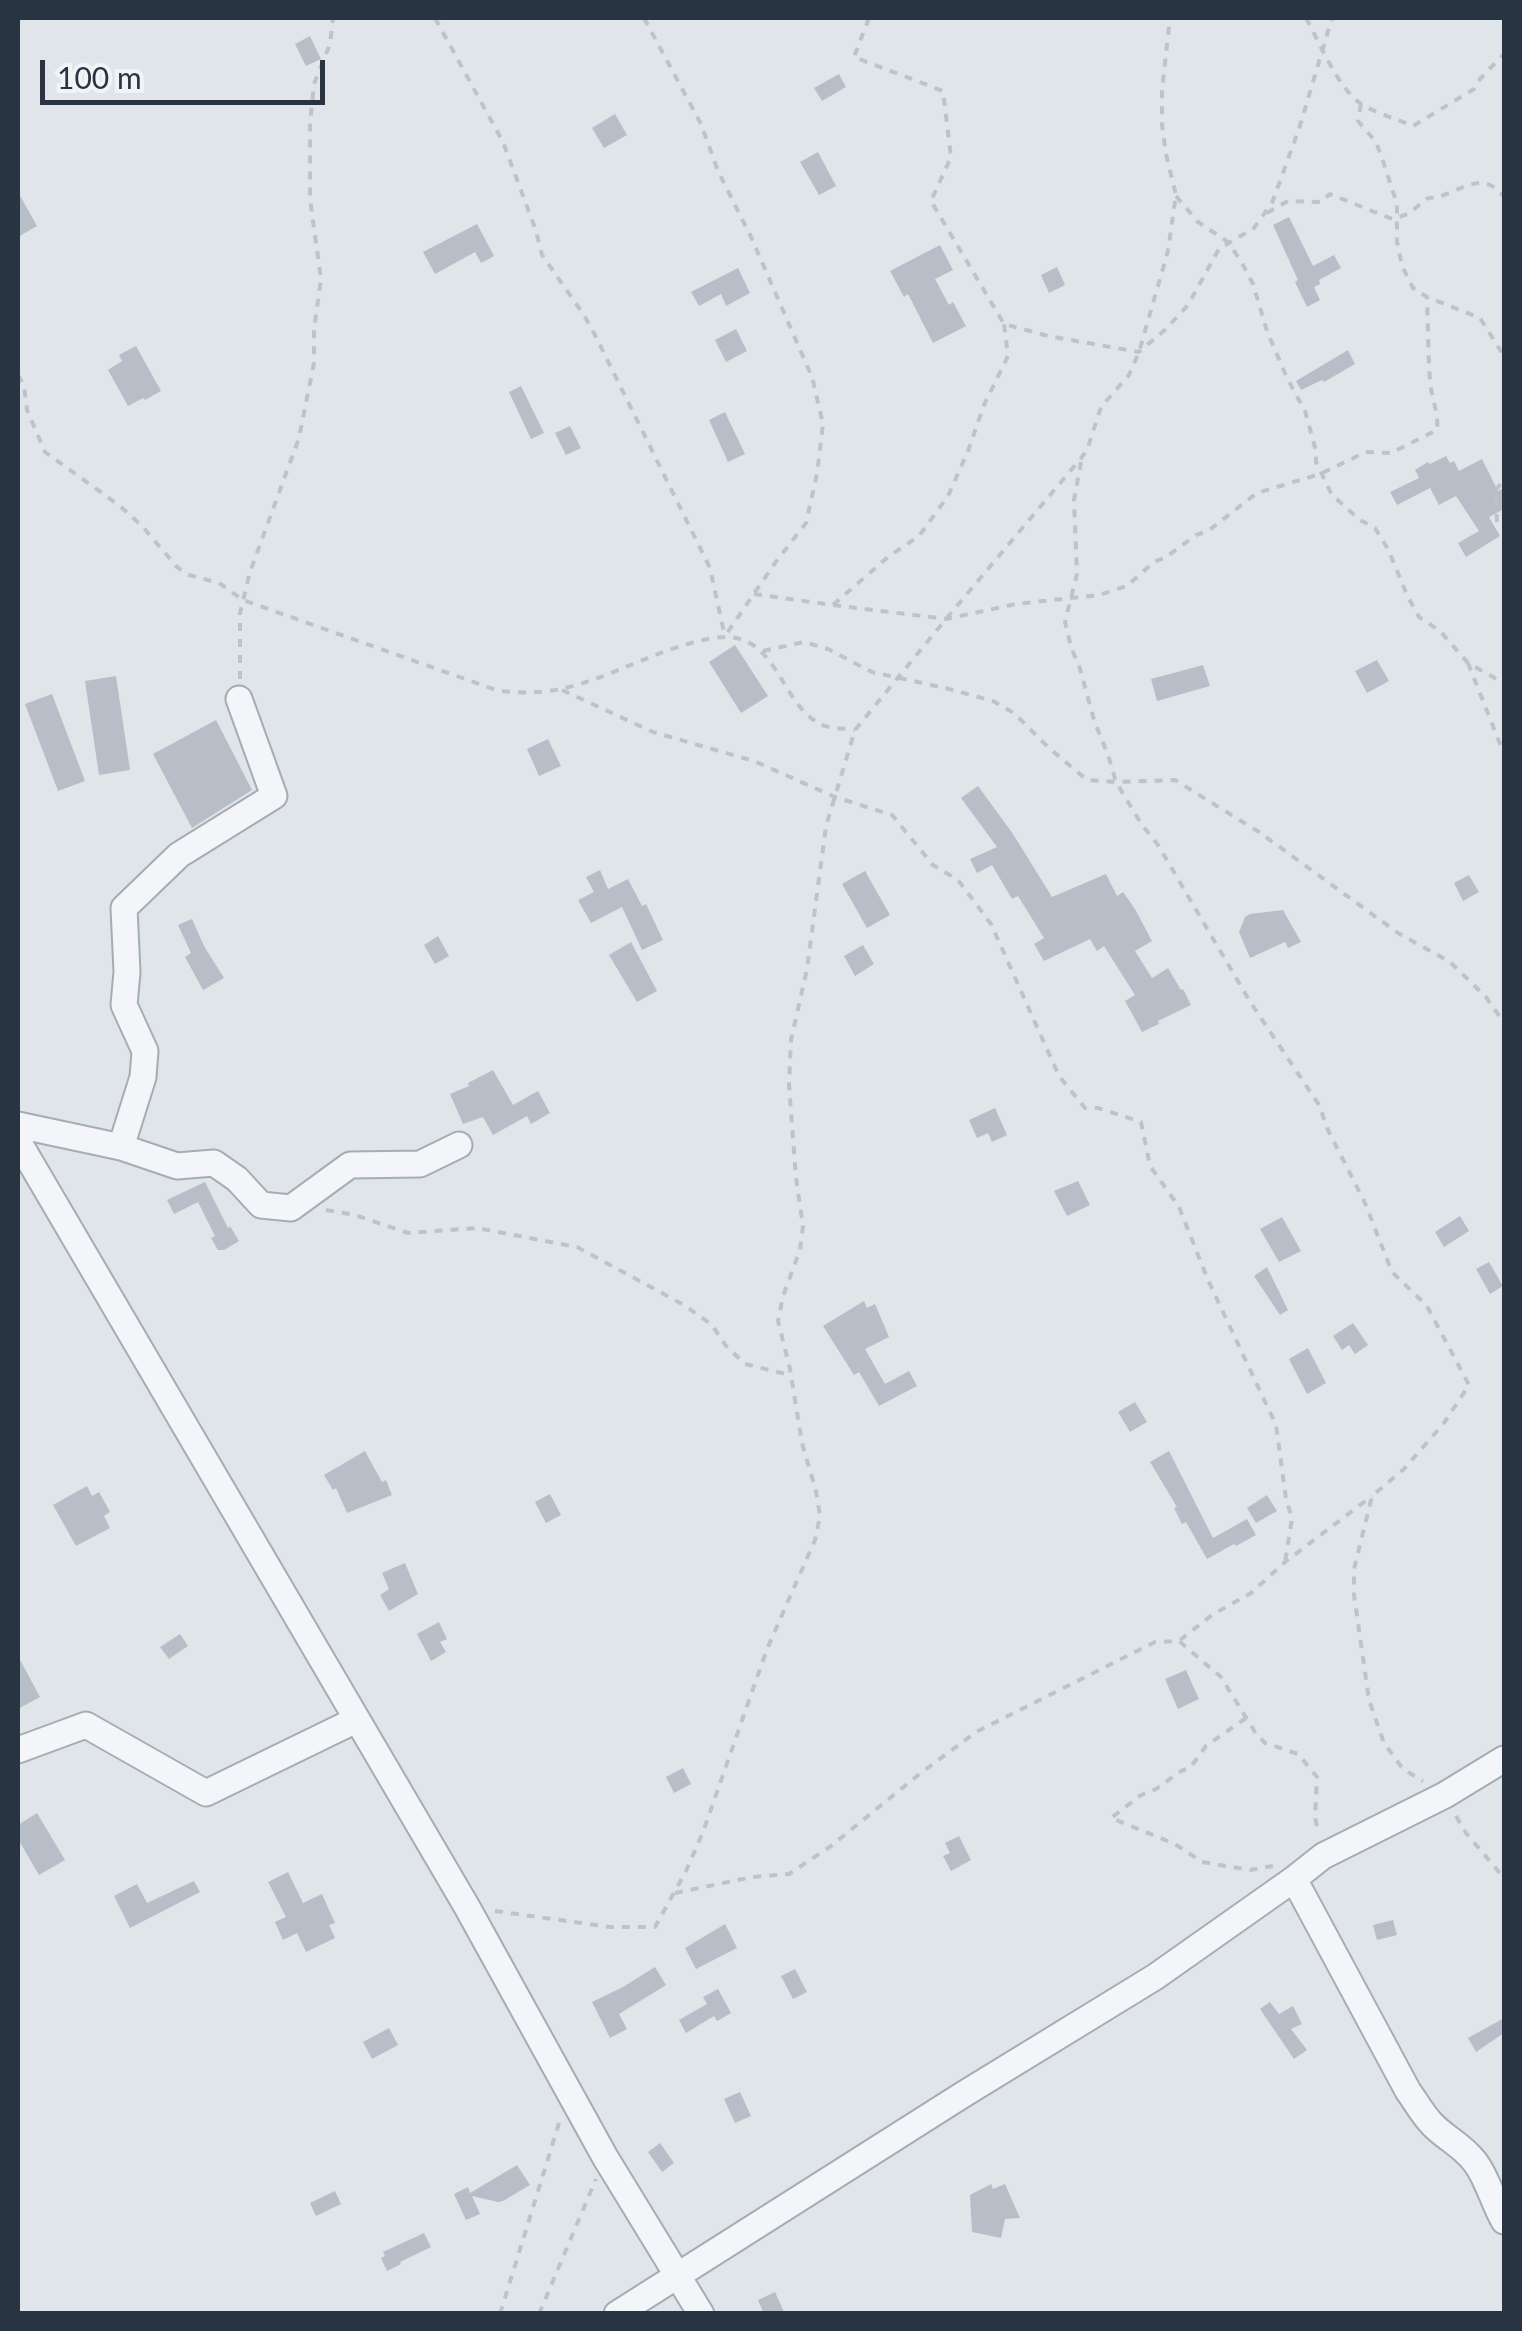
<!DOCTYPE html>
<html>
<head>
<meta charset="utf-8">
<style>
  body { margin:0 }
  #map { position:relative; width:1522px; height:2331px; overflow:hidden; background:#e0e5ea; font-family:Lato,sans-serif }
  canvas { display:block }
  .frame { position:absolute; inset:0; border:20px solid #283442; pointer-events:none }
  .scale { position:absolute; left:40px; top:60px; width:285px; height:45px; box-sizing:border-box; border:5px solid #283442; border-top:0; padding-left:12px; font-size:30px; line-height:35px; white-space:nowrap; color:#283442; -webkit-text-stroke:8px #f0f4f7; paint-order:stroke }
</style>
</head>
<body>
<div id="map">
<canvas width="1522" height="2331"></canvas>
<div class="frame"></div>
<div class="scale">100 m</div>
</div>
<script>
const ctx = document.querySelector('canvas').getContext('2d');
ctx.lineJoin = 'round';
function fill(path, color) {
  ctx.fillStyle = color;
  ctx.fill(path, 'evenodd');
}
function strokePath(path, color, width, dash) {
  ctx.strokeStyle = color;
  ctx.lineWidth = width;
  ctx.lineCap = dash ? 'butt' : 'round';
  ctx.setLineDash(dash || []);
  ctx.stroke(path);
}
const building = new Path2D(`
  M310 36 321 59 306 66 295 44Z
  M839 74 846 87 822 101 814 88Z
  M615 114 627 135 604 148 592 128Z
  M818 152 836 186 819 195 800 162Z
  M18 192 37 226 18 237Z
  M1289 217 1313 266 1334 255 1341 268 1319 280 1320 284 1314 287 1320 300 1307 307 1295 282 1298 280 1273 225Z
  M477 224 494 256 481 263 475 252 435 274 423 252Z
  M940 245 953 270 935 279 949 305 953 302 966 326 933 343 908 294 904 297 890 271Z
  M1057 267 1065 285 1049 293 1041 275Z
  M738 268 750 293 726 306 721 294 699 306 691 292Z
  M736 329 747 351 726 362 715 340Z
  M136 346 161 391 145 400 143 398 128 406 108 370 122 361 119 355Z
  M1348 350 1355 364 1324 382 1322 380 1301 390 1296 381Z
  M521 386 544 433 531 439 509 392Z
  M725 412 745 454 728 462 709 420Z
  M570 426 581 448 566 455 555 433Z
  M1446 456 1450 463 1454 461 1459 471 1482 459 1498 491 1504 488V509L1489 517 1500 536 1466 557 1458 543 1479 531 1456 496 1439 505 1430 488 1397 505 1390 492 1419 478 1415 470 1428 462 1430 464Z
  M735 645 768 696 741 713 709 662Z
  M1377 660 1389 681 1367 693 1355 671Z
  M1203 665 1210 686 1157 701 1151 679Z
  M116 676 130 770 99 775 85 681Z
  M52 694 85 781 58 791 25 704Z
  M216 720 252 790 192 828 153 754Z
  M548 739 561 766 539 776 527 749Z
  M978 786 1013 834 1052 897 1106 874 1117 896 1123 892 1135 909 1152 941 1135 951 1152 978 1168 968 1181 990 1183 989 1191 1005 1158 1021 1159 1024 1142 1032 1125 1001 1135 995 1104 946 1097 951 1090 939 1044 961 1034 944 1044 938 1018 896 1012 899 992 865 977 873 970 859 997 847 961 798Z
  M600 870 608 889 628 879 642 906 646 904 663 940 642 950 622 907 591 923 578 900 594 892 586 877Z
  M865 871 890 915 867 928 842 884Z
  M1469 875 1479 892 1463 901 1454 883Z
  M1283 910 1301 942 1288 948 1285 942 1250 958 1239 932 1245 917 1250 914Z
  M192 919 204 946 224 978 203 990 185 957 191 953 178 925Z
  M438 936 449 956 435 964 424 945Z
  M631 942 657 991 637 1002 609 955Z
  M863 945 874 964 855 976 844 956Z
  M493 1070 513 1105 538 1091 550 1113 531 1124 527 1116 493 1135 483 1117 463 1124 450 1094 469 1086 468 1083Z
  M995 1108 1007 1135 992 1142 988 1133 977 1138 969 1120Z
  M1078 1181 1090 1205 1067 1216 1054 1191Z
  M205 1182 228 1228 230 1226 239 1241 224 1250H218L211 1238 215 1236 198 1202 174 1214 167 1200Z
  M1460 1216 1469 1231 1444 1247 1435 1232Z
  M1282 1217 1301 1251 1279 1262 1260 1229Z
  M1489 1262 1503 1286 1490 1294 1476 1269Z
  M1267 1267 1288 1310 1280 1315 1254 1276Z
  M864 1301 867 1308 875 1304 889 1337 865 1349 885 1384 909 1371 917 1386 879 1406 859 1372 854 1375 823 1326Z
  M1353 1323 1368 1345 1355 1354 1349 1345 1342 1350 1333 1336Z
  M1308 1348 1326 1383 1307 1394 1289 1359Z
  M1135 1402 1147 1422 1130 1432 1118 1412Z
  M365 1451 382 1482 386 1480 392 1495 347 1513 336 1488 333 1490 324 1475Z
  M1169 1451 1213 1538 1247 1519 1256 1535 1236 1546 1234 1544 1207 1559 1186 1522 1182 1524 1174 1508 1177 1507 1150 1462Z
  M87 1486 92 1496 99 1492 110 1512 104 1516 110 1528 76 1546 53 1505Z
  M550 1494 561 1515 546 1523 535 1502Z
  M1267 1495 1277 1511 1256 1523 1247 1508Z
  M405 1563 418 1594 389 1611 380 1595 389 1589 382 1573Z
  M439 1622 447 1639 440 1642 446 1652 431 1661 417 1634Z
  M180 1634 188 1646 169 1659 160 1647Z
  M18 1656 40 1697 18 1709Z
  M1186 1670 1199 1699 1178 1709 1165 1679Z
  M683 1768 691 1784 674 1793 666 1777Z
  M37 1813 65 1860 39 1875 18 1839V1825Z
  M959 1836 971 1860 951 1871 943 1856 950 1853 945 1843Z
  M288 1872 303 1903 322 1894 335 1923 329 1925 335 1938 306 1952 297 1933 283 1940 275 1922 286 1917 268 1882Z
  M194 1881 200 1892 130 1928 114 1896 137 1884 147 1903Z
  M1393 1920 1397 1935 1377 1940 1373 1925Z
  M725 1924 737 1948 696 1969 685 1948Z
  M655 1967 666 1985 619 2014 627 2029 610 2038 592 2002 623 1987Z
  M795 1969 807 1992 793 1999 781 1976Z
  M718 1989 731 2013 717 2021 714 2016 686 2033 679 2020 707 2004 703 1997Z
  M1270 2002 1279 2014 1293 2006 1302 2024 1291 2029 1307 2050 1294 2059 1260 2009Z
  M1504 2018V2033L1476 2052 1468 2038Z
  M389 2028 398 2045 372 2059 363 2042Z
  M740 2092 751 2116 735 2123 724 2099Z
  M660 2143 674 2163 662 2172 648 2152Z
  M517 2165 530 2185 503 2201 498 2202 472 2196 480 2214 466 2220 454 2194 468 2187 470 2193Z
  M991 2184 993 2189 1005 2184 1020 2218 1005 2219 1001 2238 972 2232 970 2195Z
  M335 2191 341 2204 316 2216 310 2203Z
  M424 2233 431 2247 400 2262 401 2264 387 2271 381 2258 385 2256 383 2252Z
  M775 2292 785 2314H764L758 2300Z`);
const path = new Path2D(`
  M435 18 503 142 536 231 542 255 584 315 596 337 710 568 725 637
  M644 18 701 124 718 171 751 237 812 377 823 424 817 474 806 523 775 563 725 636
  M869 18 854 57 943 91 951 157 931 201 1004 324 1048 336 1139 352 1167 328 1188 305 1219 249 1254 228 1272 203 1299 129 1332 18
  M1306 18C1320 43 1337 87 1361 104 1373 112 1399 120 1413 126L1474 89 1480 79 1504 54
  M1361 104 1358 121 1376 142 1383 161 1397 204V242L1402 266 1413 288 1427 297 1480 318 1504 356
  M1176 196 1198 222 1228 242 1242 263 1253 284 1267 331 1287 378 1305 411 1316 451V462L1332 495 1360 520 1375 528 1388 549 1407 595 1419 617 1440 631 1468 663 1504 683
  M1267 213 1288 201 1321 202 1330 194 1392 219 1408 214 1428 198C1456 198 1480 165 1504 197
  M18 375 24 386 27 410 45 452 120 506 143 527 177 567 189 575 219 583 243 600 496 690C563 701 606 673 666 651 684 645 707 637 726 637 777 638 780 700 818 723 827 729 844 728 855 730
  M1081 462 1074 500 1077 574 1065 622 1071 647 1080 669 1094 720 1109 758 1116 782 1142 825 1158 845 1249 1000 1319 1105 1328 1130 1365 1203 1392 1272 1427 1306 1469 1385 1444 1423 1404 1469 1372 1496 1354 1569V1595L1369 1700 1384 1743 1403 1769 1423 1781
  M1497 522 1495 491 1504 480
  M754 594 833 605 888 557 919 536 948 496 968 451 984 405 1008 356 1004 324
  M833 605 946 619 1016 604 1099 595 1127 586 1154 562 1166 557 1196 535 1208 531 1257 493 1320 474 1366 452 1391 453 1437 430C1439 412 1431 398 1430 380 1428 353 1428 325 1427 297
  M763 651 804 642 828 649 872 672 945 688 993 701 1014 713 1049 748 1087 780 1116 782 1175 780 1259 832 1398 933 1450 962 1486 997 1504 1023
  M1468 663 1504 754
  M240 679V613L250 572 299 438 314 363V329L321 279 310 199V124L314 84 330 44 333 18
  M562 690 653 732 754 761 835 797 892 815 933 865 958 880 991 924 1059 1076 1085 1108H1098L1141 1122 1150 1166 1179 1207 1208 1280 1276 1425 1286 1499 1292 1518 1285 1562
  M326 1210 355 1215 408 1233 477 1228 577 1247 684 1305 712 1325 726 1346 745 1364 790 1375
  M1180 1640 1212 1615 1251 1593 1285 1562 1372 1496
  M1246 1718 1206 1746 1190 1768 1181 1771 1156 1789 1141 1795 1111 1818 1175 1844 1202 1862 1250 1870 1273 1866
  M1456 1816 1466 1833 1504 1878
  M675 1893 752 1877 789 1874 831 1846 917 1776 976 1732 1155 1642 1179 1641 1221 1677 1255 1732 1265 1743 1298 1754 1317 1777 1315 1817 1318 1832
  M495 1911 610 1927H655L686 1871 703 1832 767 1649 815 1540 820 1516 816 1491 802 1443 790 1369 778 1321 783 1296 800 1250 803 1226 796 1178 789 1085 791 1040 807 969 826 826 855 730 946 619 1082 457 1087 450 1101 407 1129 375 1139 352 1168 251 1176 195 1166 154 1162 125V90L1170 18
  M500 2314 560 2120
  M539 2314 596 2179`);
const minor = new Path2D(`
  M18 1125 121 1147 143 1077 145 1051 124 1005 127 972 124 908 179 855 274 796 239 699
  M18 1141 467 1907 605 2157 701 2314
  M121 1147 177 1166 214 1163 237 1179 261 1205 291 1208 350 1165 420 1164 459 1145
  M18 1750 86 1725 206 1793 356 1720
  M1294 1879 1408 2091C1416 2102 1423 2115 1432 2124 1446 2139 1461 2144 1475 2162 1488 2179 1493 2202 1504 2221
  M617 2314 964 2094 1155 1977 1294 1879 1323 1856 1445 1795 1504 1759`);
fill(building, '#b7bec7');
strokePath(minor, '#a5acb4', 29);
strokePath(path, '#bec3c9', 4, [8, 8]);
strokePath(minor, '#f3f5f8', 25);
</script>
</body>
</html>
